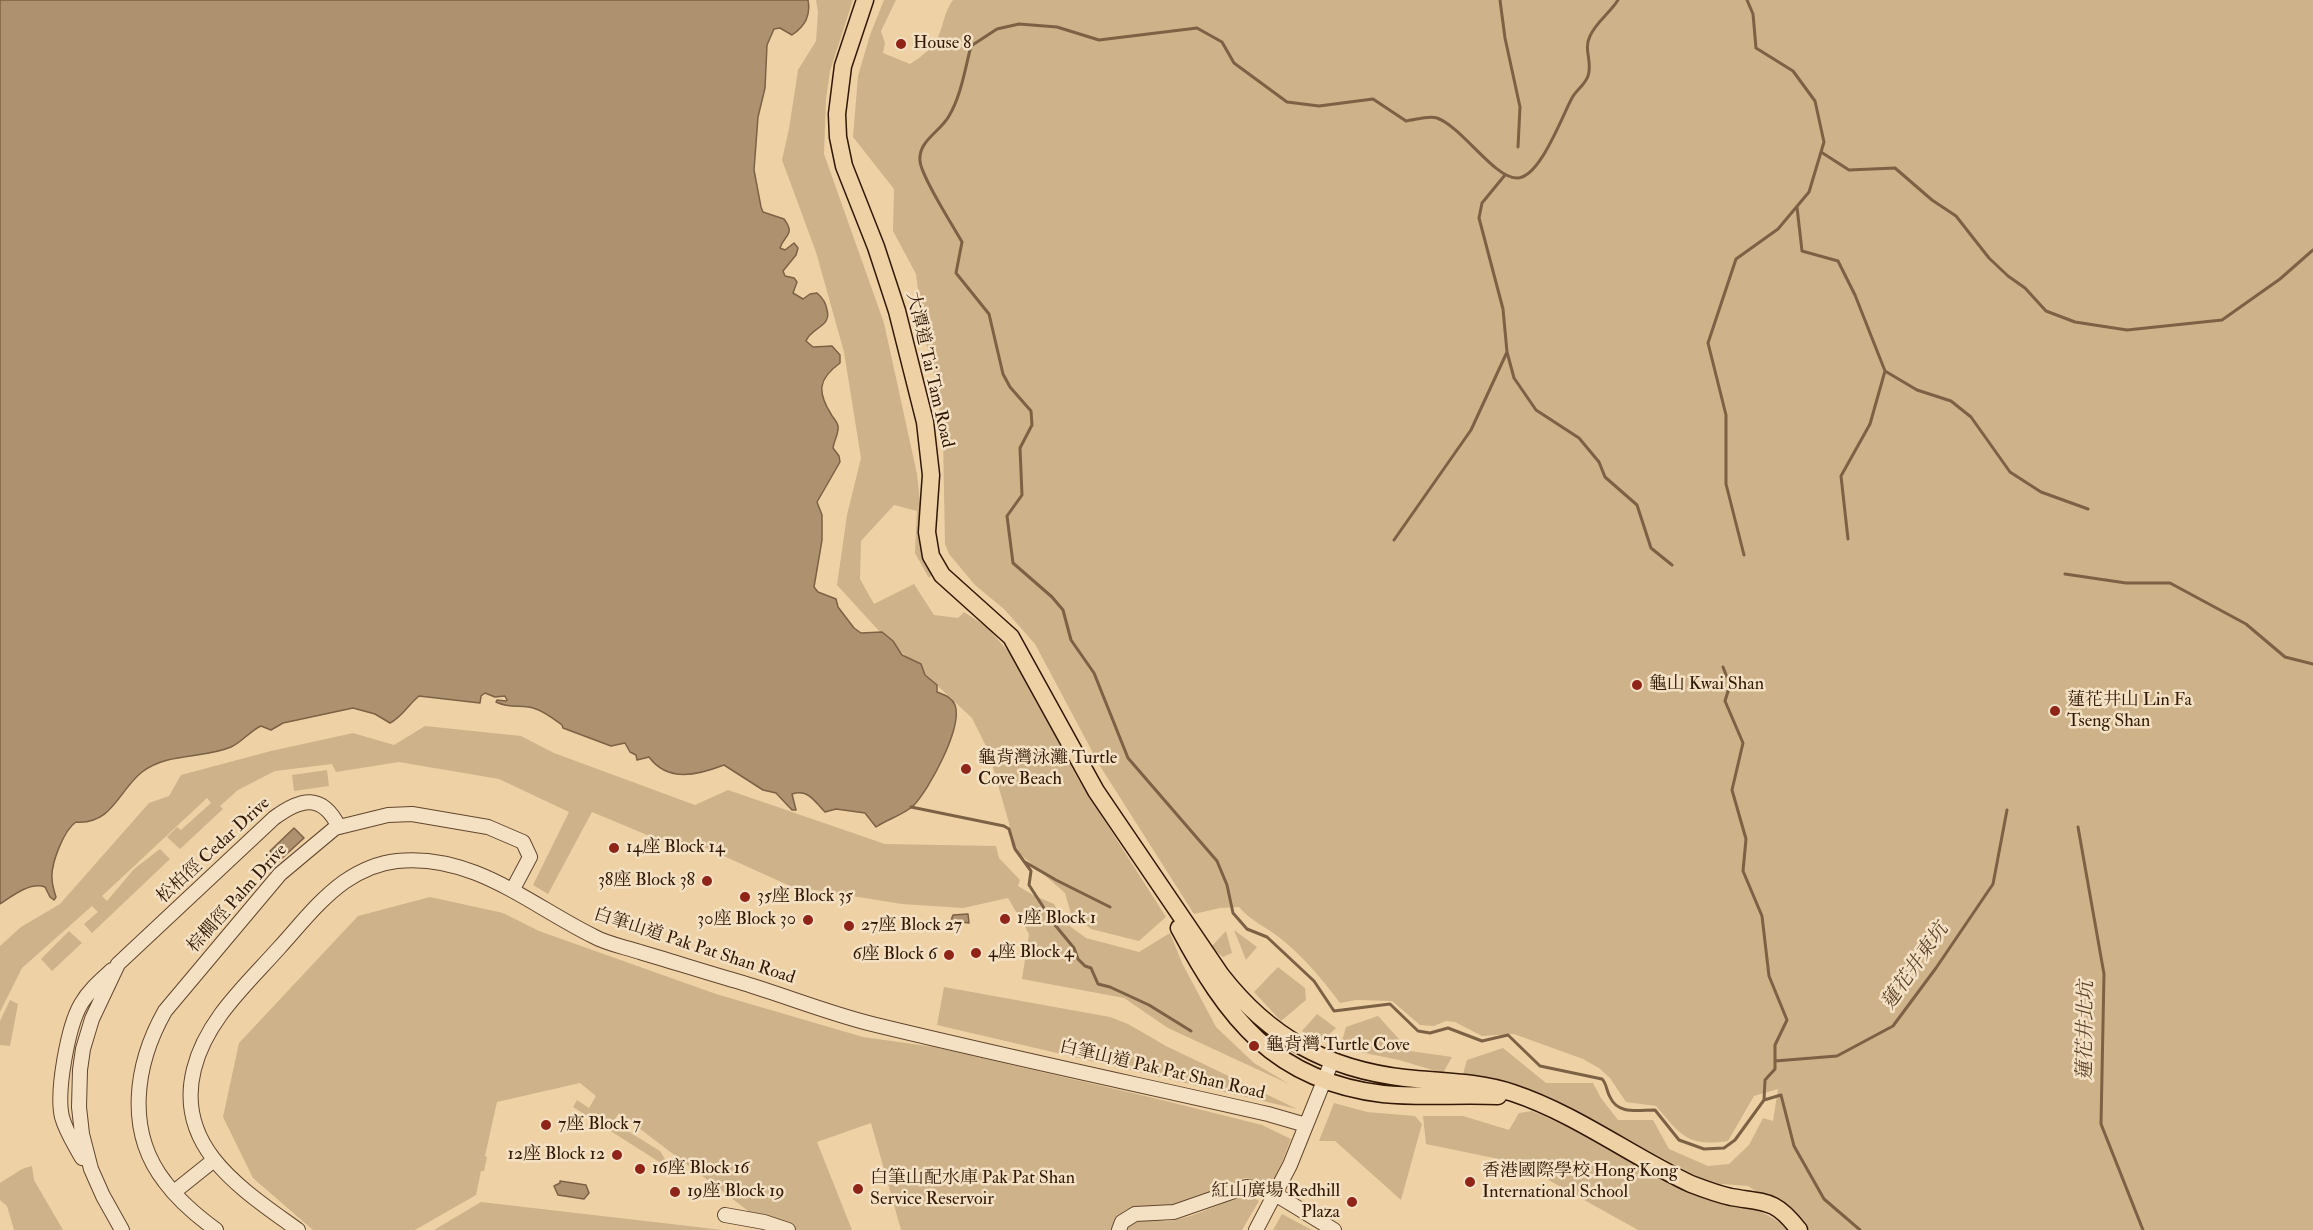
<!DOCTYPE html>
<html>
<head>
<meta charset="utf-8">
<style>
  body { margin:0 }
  canvas { display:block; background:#eed1a5 }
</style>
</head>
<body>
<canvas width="2313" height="1230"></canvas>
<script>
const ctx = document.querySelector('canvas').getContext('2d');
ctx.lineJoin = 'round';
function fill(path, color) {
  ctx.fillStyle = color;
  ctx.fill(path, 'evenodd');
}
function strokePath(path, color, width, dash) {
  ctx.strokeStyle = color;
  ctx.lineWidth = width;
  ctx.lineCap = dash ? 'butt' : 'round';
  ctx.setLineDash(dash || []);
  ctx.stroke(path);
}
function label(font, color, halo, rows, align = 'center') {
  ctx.font = font + ' "IM FELL Double Pica","Noto Serif TC",serif';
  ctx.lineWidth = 5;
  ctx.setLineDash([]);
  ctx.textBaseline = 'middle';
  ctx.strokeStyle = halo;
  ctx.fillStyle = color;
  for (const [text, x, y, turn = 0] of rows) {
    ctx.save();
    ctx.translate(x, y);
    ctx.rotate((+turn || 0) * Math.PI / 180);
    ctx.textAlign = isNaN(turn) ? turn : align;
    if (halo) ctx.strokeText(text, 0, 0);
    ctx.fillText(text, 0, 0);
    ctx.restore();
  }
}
const green = new Path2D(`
  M816 0H853L830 71 826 99 824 154 884 323 917 474 921 512 935 572 929 578 915 553 917 511 894 505 861 541 860 579 874 604 914 584 934 615 958 618 964 612 987 627 1014 658 1078 779 1166 917 1139 941 1091 929 1071 914 1065 893 1012 847 1009 823 988 750 972 718 880 632 837 585 847 515 861 458 844 352 816 252 782 160 789 129 798 70 816 41 818 12Z
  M884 0H896L881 31 885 43 883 53 910 64C921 57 931 50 938 37 944 24 944 12 953 0H2313V1230H1809L1801 1221 1748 1186 1710 1183 1576 1113 1538 1098 1463 1074 1467 1060 1503 1048 1546 1083H1593L1601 1098 1618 1120H1653L1669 1149 1708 1166 1729 1164 1749 1145 1763 1118 1773 1121 1778 1089 1754 1096 1728 1141C1687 1147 1681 1135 1656 1106L1626 1102 1610 1078 1599 1068 1583 1059 1514 1034 1482 1036 1455 1022 1446 1021 1434 1026 1420 1025 1392 1001 1356 1000 1340 1003C1322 979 1303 956 1280 938 1266 927 1251 921 1239 907L1220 908 1194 914 1100 766 1035 644 1004 609 975 585 949 554 945 544 943 437 936 383 923 330 916 274 893 231 894 189 853 137 858 76 870 35Z
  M425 726 521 736 554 753 695 805 728 790 885 844 996 846 999 858 1020 880 1018 886 1033 895 1054 904 1064 922 1086 938 1139 952 1170 933 1182 963 1216 1027 1254 1063 1289 1084 1168 1028 1124 998 1022 979 1029 934 1008 898 963 908 902 904 790 886 693 842 688 852 592 812 548 894 533 885 569 812 499 779 399 762 336 772 332 764 275 771 238 790 220 806 223 809 180 849 167 837 177 827 181 830 211 803 207 798 102 896 107 901 134 869 160 849 170 859 92 933 84 924 98 912 92 906 22 968 0 1012V946L21 927 60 904 149 803 169 796 181 775 271 751 353 733 394 745Z
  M327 770 329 786 294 791 292 775Z
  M430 897 503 913 539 931 716 994 863 1037 934 1047 1158 1099 1262 1125 1291 1139 1274 1183 1245 1178 1184 1202 1167 1206H1139L1126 1210 1116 1217 1111 1230H901L871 1123 817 1142 852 1230H797L751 1213 619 1113 613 1122 660 1151 668 1164 680 1172 678 1174 573 1107 577 1100 589 1108 596 1096 580 1083 497 1102 485 1156 487 1157 484 1171H481L476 1195 415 1230H313L253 1178 223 1117 239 1043 358 916Z
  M1234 930 1257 947 1246 960Z
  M69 931 82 943 52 971 41 959Z
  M1226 931 1232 953 1223 957 1211 947Z
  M1278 967 1305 988 1306 1000 1281 1021 1254 992Z
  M944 987 1110 1017 1128 1024 1166 1046 1297 1109 937 1025Z
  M10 1000 18 1004 10 1046 0 1045V1021Z
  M1317 1014 1336 1028 1320 1043 1302 1031Z
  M1378 1016 1410 1051 1452 1057 1443 1073 1399 1060 1340 1048 1346 1027Z
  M1334 1103 1367 1112 1415 1116 1422 1124 1401 1200 1335 1141H1319Z
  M1532 1111 1745 1206C1762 1212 1776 1218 1789 1230H1638L1518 1163 1426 1144 1423 1116H1463L1509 1130 1519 1113Z
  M32 1166 34 1180 63 1230H14L7 1206 0 1200V1183L22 1169Z
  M1246 1194 1259 1201 1242 1230H1127C1136 1215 1156 1223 1171 1221 1197 1216 1221 1203 1246 1194Z
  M481 1202 723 1230H434Z
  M1282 1214 1312 1230H1273Z`);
const water = new Path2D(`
  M0 0H808C811 16 805 26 792 35L780 28 774 29 767 45 765 88 758 117 754 170 761 207 763 212 784 219C796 235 784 235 780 248L785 250 794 243 798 248 796 255 783 271 785 276 794 278 797 282 793 293 803 299 810 294 817 293C823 298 826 303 827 310 832 327 811 327 806 341L813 347 832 346 840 355V363C818 379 817 392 831 414 833 418 837 421 838 426 839 434 834 440 833 448L839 456 840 462 817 502 822 515V540L814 587 818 592 836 599 838 607 854 628 861 633 882 632 893 641 902 655 921 664 925 675 937 685V692C944 695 952 697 955 705 963 727 929 790 913 806 903 815 888 819 876 827L865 813 836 809 825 812C814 801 809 789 792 794L796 810H792L776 793 763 790 724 765C698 775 668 783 649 757L637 760 636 755 630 752 625 743 611 746 563 728 562 725C554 719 545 712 536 709 522 703 513 710 496 702L497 700 506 701 507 700 505 696 495 697 485 693 481 696 480 703 419 696C409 704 401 718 390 723L375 714 353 708 283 723 271 730 261 726C250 731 242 742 231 747 203 759 168 752 142 772 119 790 112 825 76 822 64 830 51 863 52 878 52 884 54 891 56 897L54 900 50 897 45 887C31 881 12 896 0 904Z
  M294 828 304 838 279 861 270 851Z
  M968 914 969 923 961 922 960 927 954 929 950 923 953 915Z
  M560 1181 586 1185 589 1193 584 1199 558 1195 554 1186 560 1183Z`);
const stream = new Path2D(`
  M1500 0 1505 38 1520 107 1518 147
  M1618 0C1610 13 1596 22 1590 36 1583 50 1593 62 1588 76 1585 85 1576 90 1572 98 1562 116 1540 178 1517 178 1495 179 1462 127 1437 118 1429 115 1415 120 1406 121L1373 99 1319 106 1287 102 1234 63 1222 42 1197 28 1099 40 1057 27 1019 24 997 29 971 46C965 69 961 96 949 116 940 132 918 141 920 161 921 176 953 226 962 242L956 273 989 314 1003 374 1010 387 1031 411 1032 425 1020 448 1022 495 1007 516 1013 563 1052 597 1063 610 1071 640 1094 673 1128 758 1217 861 1227 885 1233 913 1247 929 1267 937 1314 981 1334 1011 1390 1004 1418 1031 1430 1033 1448 1028 1482 1041 1508 1035 1540 1066 1602 1079C1607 1084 1606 1090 1610 1097 1618 1115 1638 1110 1655 1110L1679 1140 1704 1149 1724 1148 1735 1140 1764 1100 1781 1095 1794 1146 1824 1199 1860 1230
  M1821 152 1849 170 1895 168 1932 200 1956 216 1989 258 2008 276 2025 288 2046 311 2075 322 2127 330 2222 320 2280 279 2313 250
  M1797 207 1802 251 1838 261 1855 295 1885 371 1917 390 1951 401 1971 417 2010 472 2041 492 2088 509
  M1507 352 1514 378 1536 410 1579 438 1599 462 1605 477 1637 505 1651 548 1672 565
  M1848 539 1841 476 1870 424 1885 371
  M1394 540 1471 430 1507 352 1503 309 1479 218 1482 203 1505 175
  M1744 555 1726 484V415L1708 343 1736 259 1778 229 1809 192 1824 142 1815 101 1793 71 1756 48 1753 14 1747 0
  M2065 574 2126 583H2170L2246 624 2285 657 2313 664
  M1723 667 1730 685 1725 701 1743 743 1732 790 1746 839 1743 871 1762 916 1769 976 1787 1020 1775 1045V1069L1765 1080 1764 1100
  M911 807 1004 826 1009 829 1015 849 1031 871 1029 885 1055 925 1074 948 1078 959 1085 966 1091 968 1098 984 1110 987 1149 1005 1191 1031
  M2078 827 2104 974 2101 1124 2143 1230
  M1025 862 1056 880 1110 907
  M1775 1061 1837 1056 1893 1026 1936 968 1993 884 2007 810`);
const minor = new Path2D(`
  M82 1158C75 1145 66 1132 62 1117 56 1092 68 1026 81 1004 89 990 101 980 112 970
  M174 1192 214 1160
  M725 1215 764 1222 788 1230
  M122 1230 103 1196 91 1169 82 1134 79 1107 80 1070 83 1049 92 1019 118 964 274 818C301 798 322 793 339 827
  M216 1230C197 1216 179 1201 165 1182 125 1131 135 1064 165 1011L280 874 335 828 388 815 412 814 488 827 523 842 530 857 513 889
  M298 1230C243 1190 174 1148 194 1069 206 1020 247 984 279 948 300 925 319 900 344 882 360 871 378 863 397 861 473 853 530 905 593 936 607 944 625 947 640 952 674 962 708 973 743 983 786 996 828 1013 872 1024 1003 1056 1136 1084 1268 1114L1306 1125
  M1119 1230 1122 1222 1135 1214 1174 1212 1246 1187 1261 1189 1275 1194 1334 1230
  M1256 1230 1290 1165 1332 1061`);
const major = new Path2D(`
  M865 0 843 66 837 114 838 137 844 166 876 247 897 311 925 422 931 475 927 532 931 556 942 575 1011 637 1096 791 1221 975C1269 1037 1327 1069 1405 1078 1442 1082 1477 1081 1513 1093 1576 1114 1631 1156 1691 1184 1704 1189 1717 1194 1731 1197 1766 1203 1775 1199 1799 1230
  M1179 928C1227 1018 1274 1081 1383 1094 1421 1098 1460 1094 1498 1096`);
const markers = [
  [901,44,6,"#8f2418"],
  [1637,685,6,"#8f2418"],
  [2055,711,6,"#8f2418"],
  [966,769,6,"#8f2418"],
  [614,848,6,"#8f2418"],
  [707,881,6,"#8f2418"],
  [745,897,6,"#8f2418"],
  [1005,919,6,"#8f2418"],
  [808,920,6,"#8f2418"],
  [849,926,6,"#8f2418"],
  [976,953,6,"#8f2418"],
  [949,955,6,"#8f2418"],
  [1254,1046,6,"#8f2418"],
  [546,1125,6,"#8f2418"],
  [617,1155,6,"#8f2418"],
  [640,1169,6,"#8f2418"],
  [1470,1182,6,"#8f2418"],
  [858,1189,6,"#8f2418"],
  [675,1192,6,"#8f2418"],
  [1352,1202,6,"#8f2418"]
];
const poiNames = [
  ["House 8",913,44],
  ["龜山 Kwai Shan",1649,685],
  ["蓮花井山 Lin Fa",2067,701],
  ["Tseng Shan",2067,722],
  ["龜背灣泳灘 Turtle",978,759],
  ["Cove Beach",978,780],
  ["14座 Block 14",626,848],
  ["38座 Block 38",695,881,"right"],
  ["35座 Block 35",757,897],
  ["1座 Block 1",1017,919],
  ["30座 Block 30",796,920,"right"],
  ["27座 Block 27",861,926],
  ["4座 Block 4",988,953],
  ["6座 Block 6",937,955,"right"],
  ["龜背灣 Turtle Cove",1266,1046],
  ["7座 Block 7",558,1125],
  ["12座 Block 12",605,1155,"right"],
  ["16座 Block 16",652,1169],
  ["香港國際學校 Hong Kong",1482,1172],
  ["International School",1482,1193],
  ["白筆山配水庫 Pak Pat Shan",870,1179],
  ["Service Reservoir",870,1200],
  ["19座 Block 19",687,1192],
  ["紅山廣場 Redhill",1340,1192,"right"],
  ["Plaza",1340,1213,"right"]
];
const streetNames = [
  ["大潭道 Tai Tam Road",929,370,77],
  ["松柏徑 Cedar Drive",214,851,-43],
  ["棕櫚徑 Palm Drive",238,899,-48],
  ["白筆山道 Pak Pat Shan Road",694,947,18],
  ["白筆山道 Pak Pat Shan Road",1162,1071,13]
];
const waterNames = [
  ["蓮花井東坑",1916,967,-55],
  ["蓮花井北坑",2087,1031,-89]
];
fill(green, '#ceb28a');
fill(water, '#ae926f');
strokePath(water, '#7d6145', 1.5);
strokePath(stream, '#7d6145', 3);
strokePath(minor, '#62462d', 16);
strokePath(major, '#331805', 19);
strokePath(minor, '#f4e1c4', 14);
strokePath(major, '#eed1a5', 16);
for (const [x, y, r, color] of markers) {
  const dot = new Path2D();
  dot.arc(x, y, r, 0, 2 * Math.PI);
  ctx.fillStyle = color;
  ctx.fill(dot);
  strokePath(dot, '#f4e1c4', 2);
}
label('18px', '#331805', '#f4e1c4', poiNames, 'left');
label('18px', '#331805', '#f4e1c4', streetNames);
label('italic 20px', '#5e432a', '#f4e1c4', waterNames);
</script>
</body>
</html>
